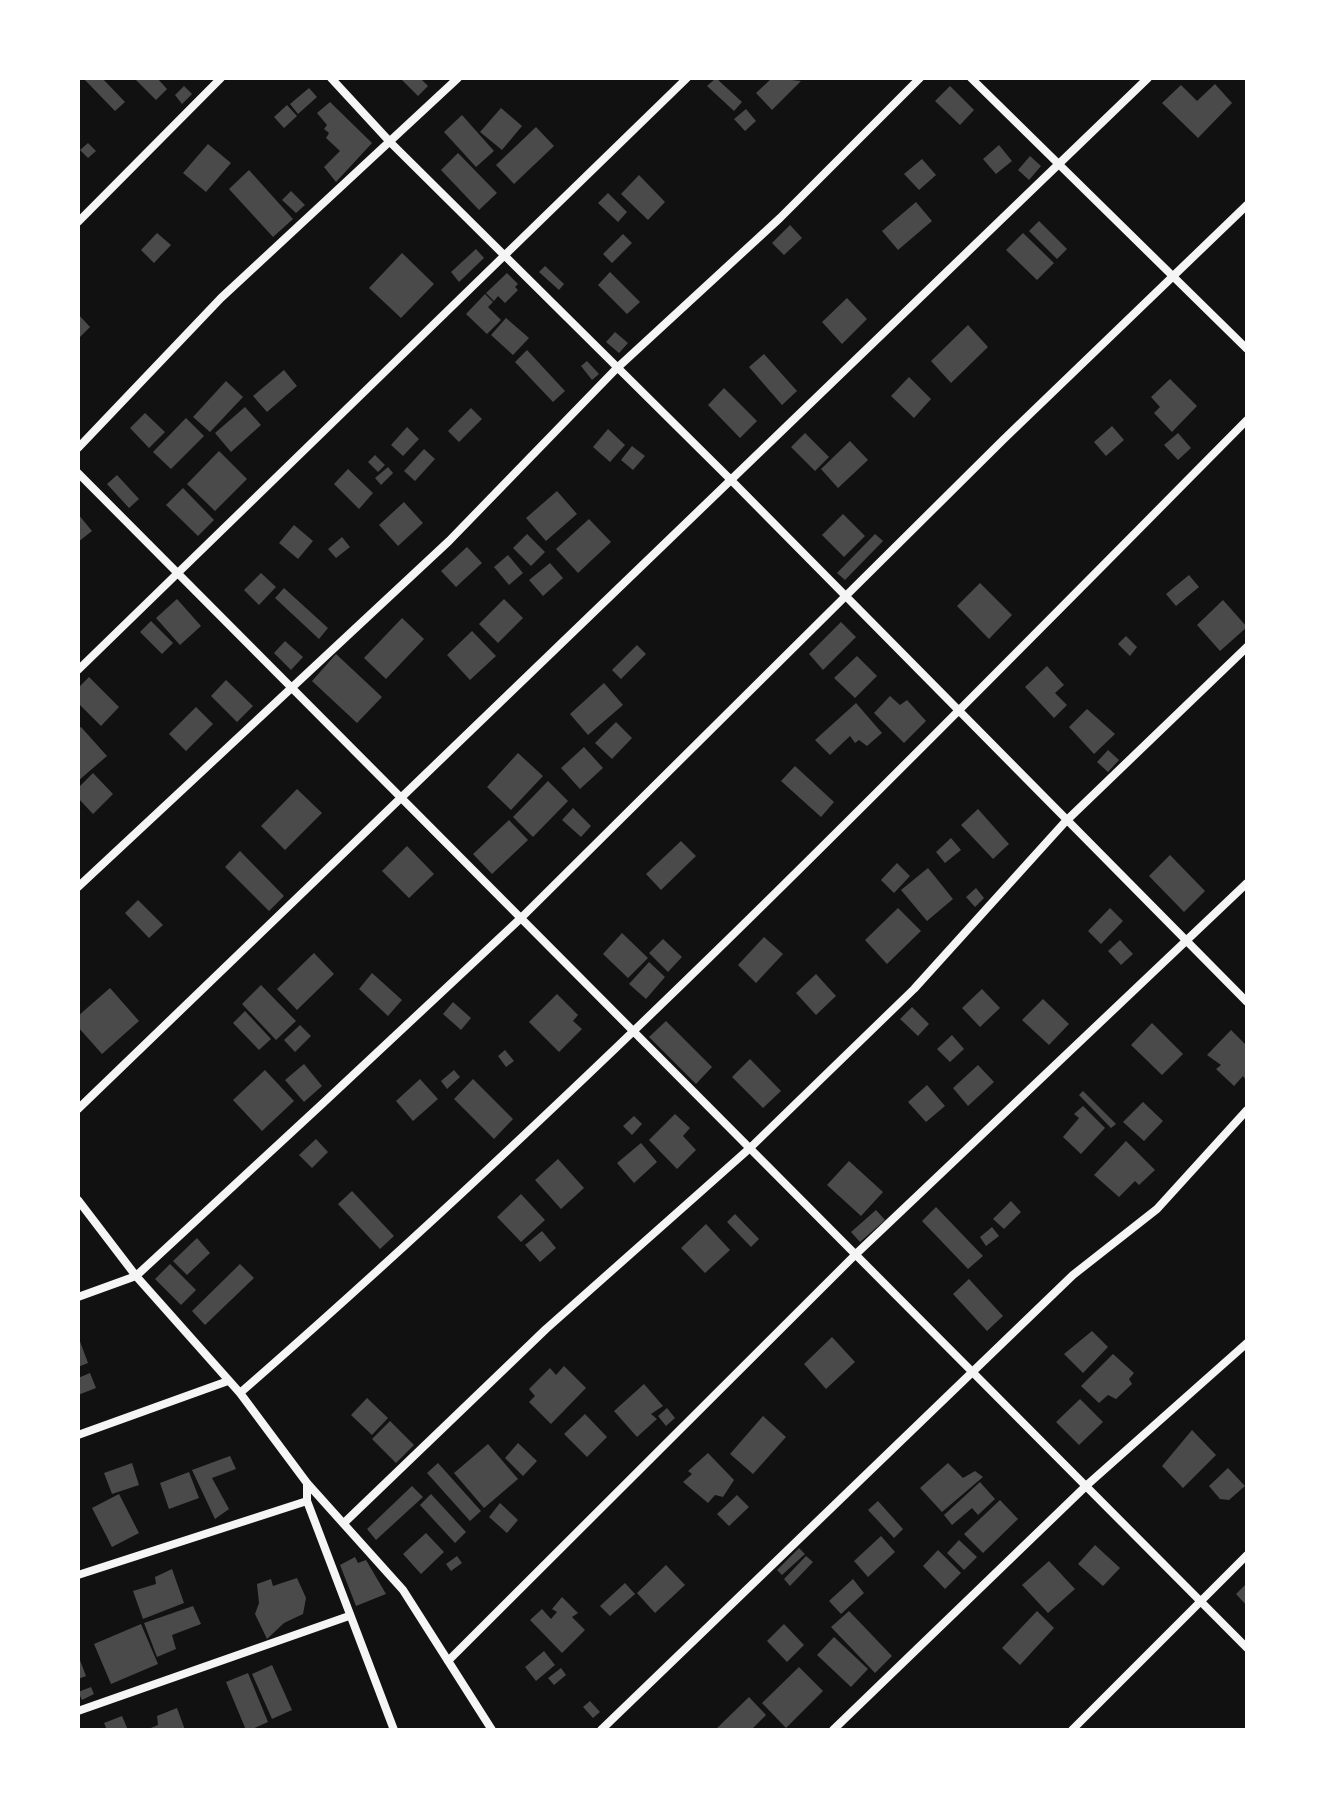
<!DOCTYPE html>
<html>
<head>
<meta charset="utf-8">
<style>
  body { margin:0 }
  #map { position:relative; width:1325px; height:1808px; overflow:hidden; background:#111; font-family:Overpass,sans-serif }
  canvas { display:block }
  .frame { position:absolute; inset:0; border:80px solid #fff; pointer-events:none }
</style>
</head>
<body>
<div id="map">
<canvas width="1325" height="1808"></canvas>
<div class="frame"></div>
</div>
<script>
const ctx = document.querySelector('canvas').getContext('2d');
ctx.lineJoin = 'round';
function fill(path, color) {
  ctx.fillStyle = color;
  ctx.fill(path, 'evenodd');
}
function strokePath(path, color, width, dash) {
  ctx.strokeStyle = color;
  ctx.lineWidth = width;
  ctx.lineCap = dash ? 'butt' : 'round';
  ctx.setLineDash(dash || []);
  ctx.stroke(path);
}
const building = new Path2D(`
  M83 78H102L125 102 115 111Z
  M134 78H157L167 89 156 100Z
  M400 78H420L428 86 418 96Z
  M716 78 742 102 734 111 707 86Z
  M772 78 801 81 772 110 756 93Z
  M1215 84 1232 103 1198 138 1162 103 1181 85 1197 101Z
  M184 86 192 94 182 104 175 95Z
  M950 86 974 110 960 125 935 101Z
  M309 88 317 97 298 114 290 104Z
  M330 102 372 143 336 182 324 167 340 151 326 138 329 133 324 129 327 125 317 113Z
  M287 105 297 116 284 128 274 117Z
  M501 108 522 126 502 150 480 132Z
  M746 109 756 121 745 131 734 119Z
  M462 115 494 151 476 167 444 132Z
  M536 127 554 146 514 184 496 165Z
  M88 143 96 151 88 158 80 150Z
  M208 144 231 163 206 192 183 173Z
  M999 145 1012 161 996 174 983 159Z
  M458 153 497 193 479 210 441 170Z
  M1030 156 1041 166 1029 180 1018 170Z
  M922 159 936 175 919 190 904 174Z
  M249 170 293 219 273 237 229 189Z
  M639 175 665 202 648 220 621 194Z
  M291 191 305 205 296 213 282 200Z
  M608 193 627 212 618 222 598 203Z
  M916 202 932 221 898 250 882 231Z
  M1039 221 1067 249 1057 259 1029 231Z
  M790 225 802 238 784 255 772 243Z
  M157 233 171 245 154 263 141 250Z
  M1023 233 1054 263 1037 280 1006 250Z
  M623 234 632 243 612 263 603 254Z
  M476 249 484 258 459 282 451 272Z
  M402 253 434 284 401 318 369 288Z
  M545 266 564 284 559 290 539 272Z
  M610 272 640 302 627 314 598 285Z
  M507 273 518 284 515 287 518 290 505 303 498 296 494 301 486 293Z
  M485 294 493 302 488 307 501 320 487 334 466 314Z
  M847 298 867 319 842 344 822 322Z
  M78 314 90 327 78 339Z
  M506 318 529 338 513 355 491 335Z
  M968 325 988 347 951 383 931 361Z
  M615 332 628 343 619 353 606 342Z
  M527 350 565 391 553 402 515 362Z
  M764 354 797 391 782 405 749 367Z
  M587 361 599 374 592 380 581 366Z
  M284 370 297 386 267 412 253 396Z
  M909 377 931 399 914 418 891 396Z
  M1170 379 1197 406 1172 432 1154 413 1160 407 1151 397Z
  M226 381 243 397 210 432 193 417Z
  M724 388 757 421 740 438 708 405Z
  M245 407 261 425 231 452 215 433Z
  M471 408 482 419 459 442 448 431Z
  M145 413 165 432 149 448 130 428Z
  M186 418 204 436 171 469 153 452Z
  M1112 426 1124 440 1106 456 1094 442Z
  M407 427 419 439 403 456 391 445Z
  M608 429 625 445 610 462 593 447Z
  M805 433 829 457 815 471 791 447Z
  M1178 433 1191 448 1178 460 1164 445Z
  M850 441 868 460 838 488 821 469Z
  M632 446 645 456 633 470 621 460Z
  M424 449 435 459 415 481 404 471Z
  M219 451 247 479 215 511 187 484Z
  M375 455 385 465 378 472 368 462Z
  M388 467 393 473 381 485 375 478Z
  M348 469 373 493 359 509 334 484Z
  M117 475 139 499 129 508 107 484Z
  M183 488 214 520 198 536 166 505Z
  M557 491 577 514 546 541 526 518Z
  M404 502 423 523 398 546 379 525Z
  M78 514 92 531 78 542Z
  M843 514 865 536 844 557 822 535Z
  M589 519 611 542 578 573 556 549Z
  M294 525 313 541 298 559 279 543Z
  M527 534 545 552 531 566 513 548Z
  M875 534 883 541 845 580 837 573Z
  M342 537 350 547 336 558 328 549Z
  M467 547 482 563 456 587 441 571Z
  M508 555 523 573 509 585 494 567Z
  M550 563 563 578 543 596 529 580Z
  M261 573 276 587 259 605 244 590Z
  M1189 575 1199 587 1176 606 1166 594Z
  M980 583 1012 615 989 639 957 606Z
  M284 588 328 628 319 639 275 598Z
  M177 599 201 626 180 645 156 618Z
  M504 599 523 618 498 643 479 624Z
  M1223 600 1247 627 1220 651 1197 625Z
  M402 618 424 639 386 679 364 658Z
  M151 621 173 643 162 654 140 632Z
  M841 622 856 637 823 670 809 654Z
  M472 631 496 656 470 680 447 655Z
  M1126 636 1137 647 1130 656 1118 644Z
  M285 641 303 657 291 670 274 653Z
  M637 645 646 654 621 679 612 670Z
  M336 654 382 697 357 723 312 681Z
  M857 656 877 676 855 698 834 678Z
  M1047 666 1064 685 1055 693 1067 705 1054 718 1025 687Z
  M89 677 119 707 101 726 78 703V688Z
  M226 680 253 706 237 722 211 696Z
  M604 683 623 705 588 735 570 714Z
  M890 696 900 705 907 700 926 721 904 743 874 713Z
  M856 703 882 733 867 746 859 740 855 743 850 736 830 755 815 740Z
  M196 707 213 724 186 751 169 734Z
  M1087 709 1115 734 1094 754 1069 727Z
  M616 722 632 738 612 759 595 743Z
  M81 727 107 756 78 781V729Z
  M584 747 603 768 580 789 561 768Z
  M1108 750 1119 760 1108 772 1097 762Z
  M518 753 543 776 511 810 487 787Z
  M795 766 834 802 821 817 781 781Z
  M93 773 113 794 93 814 78 798V788Z
  M548 781 568 801 533 837 513 817Z
  M297 789 322 813 285 850 261 826Z
  M573 808 591 826 581 837 562 820Z
  M978 809 1009 844 993 859 961 825Z
  M509 820 528 840 492 874 473 854Z
  M951 838 961 850 945 863 936 852Z
  M681 841 696 856 661 890 646 874Z
  M407 846 434 874 409 898 382 871Z
  M240 851 284 896 269 911 225 867Z
  M1170 855 1205 891 1184 912 1149 876Z
  M897 863 910 876 894 893 881 880Z
  M928 868 953 899 927 921 901 890Z
  M976 888 984 898 975 907 966 897Z
  M138 900 163 925 149 938 125 913Z
  M898 908 921 931 887 964 865 940Z
  M1110 908 1123 921 1101 944 1088 931Z
  M622 933 648 958 628 978 603 954Z
  M764 937 783 954 756 983 738 965Z
  M663 939 682 957 668 972 649 953Z
  M1120 940 1133 954 1121 965 1108 951Z
  M314 953 334 974 297 1010 277 989Z
  M649 962 665 977 646 999 629 984Z
  M372 973 402 1000 388 1016 359 989Z
  M816 974 836 996 816 1015 796 993Z
  M261 985 296 1021 276 1040 242 1004Z
  M110 988 139 1021 102 1054 78 1027V1016Z
  M982 989 1000 1008 980 1027 962 1008Z
  M557 994 578 1015 573 1021 582 1029 559 1052 529 1022Z
  M1043 999 1069 1024 1049 1045 1022 1020Z
  M453 1002 471 1018 461 1030 443 1014Z
  M912 1007 929 1024 918 1036 900 1019Z
  M245 1011 271 1039 259 1050 233 1023Z
  M666 1021 712 1067 696 1084 649 1037Z
  M1152 1023 1183 1054 1162 1075 1131 1045Z
  M300 1025 311 1036 295 1052 284 1040Z
  M1231 1030 1247 1046V1082L1243 1076 1234 1086 1216 1069 1221 1065 1207 1055Z
  M952 1035 964 1049 950 1062 937 1049Z
  M505 1050 514 1061 506 1067 498 1056Z
  M750 1059 781 1091 763 1108 732 1077Z
  M304 1064 322 1086 304 1102 285 1080Z
  M978 1065 994 1082 968 1106 953 1088Z
  M265 1070 294 1101 262 1131 233 1100Z
  M454 1070 460 1077 447 1089 441 1081Z
  M420 1079 438 1099 413 1121 396 1101Z
  M473 1079 513 1119 494 1139 454 1099Z
  M927 1085 945 1106 926 1122 908 1102Z
  M1083 1091 1116 1124 1111 1128 1079 1095Z
  M1143 1102 1163 1121 1144 1141 1123 1122Z
  M1083 1106 1105 1128 1081 1154 1063 1137 1079 1118 1074 1114Z
  M675 1114 690 1128 683 1136 696 1150 677 1169 649 1140Z
  M634 1116 642 1124 632 1135 623 1126Z
  M316 1139 328 1152 312 1168 299 1155Z
  M1126 1141 1155 1170 1139 1185 1135 1181 1119 1197 1094 1175Z
  M641 1143 657 1162 634 1183 617 1163Z
  M558 1159 584 1188 561 1209 535 1180Z
  M849 1161 883 1192 861 1216 827 1185Z
  M352 1191 394 1236 380 1249 338 1204Z
  M521 1194 545 1220 521 1242 497 1217Z
  M1011 1201 1021 1212 1004 1229 993 1219Z
  M936 1207 983 1256 968 1269 922 1221Z
  M876 1210 885 1220 860 1242 851 1232Z
  M735 1214 759 1239 751 1247 727 1222Z
  M706 1224 730 1250 705 1273 681 1248Z
  M992 1227 999 1236 986 1246 980 1237Z
  M542 1231 556 1248 540 1262 525 1245Z
  M197 1238 210 1253 187 1275 173 1261Z
  M170 1264 196 1290 181 1305 155 1279Z
  M240 1264 254 1278 205 1325 192 1311Z
  M969 1279 1003 1316 987 1331 953 1294Z
  M1092 1331 1108 1347 1083 1373 1064 1354Z
  M78 1336 88 1363 78 1367Z
  M832 1337 855 1362 826 1389 804 1364Z
  M1113 1354 1134 1373 1129 1379 1132 1384 1116 1399 1108 1395 1099 1403 1081 1386Z
  M564 1366 586 1388 551 1424 529 1402 535 1396 529 1389 550 1368 556 1375Z
  M90 1373 96 1388 78 1395V1378Z
  M644 1384 663 1406 651 1414 657 1419 637 1437 614 1411Z
  M367 1398 388 1418 372 1435 351 1415Z
  M1080 1399 1103 1422 1079 1445 1056 1422Z
  M667 1408 675 1418 666 1426 658 1416Z
  M585 1414 607 1437 587 1457 564 1434Z
  M763 1416 786 1437 753 1474 730 1454Z
  M390 1421 414 1445 396 1463 372 1439Z
  M1192 1430 1216 1455 1183 1488 1162 1466Z
  M518 1443 537 1461 523 1476 505 1458Z
  M488 1444 518 1479 484 1508 454 1473Z
  M708 1453 734 1480 723 1497 715 1495 708 1503 683 1482 692 1474 688 1471Z
  M230 1456 236 1469 212 1478 229 1509 215 1519 192 1470Z
  M132 1463 139 1485 112 1494 104 1473Z
  M438 1463 481 1511 470 1521 427 1473Z
  M948 1463 963 1478 975 1471 983 1477 942 1512 920 1488Z
  M1228 1468 1245 1486 1229 1500 1220 1499 1209 1486Z
  M189 1472 199 1498 169 1509 160 1483Z
  M980 1482 995 1499 978 1515 972 1508 952 1525 944 1515Z
  M412 1486 423 1497 376 1540 367 1529Z
  M119 1494 139 1533 112 1547 92 1508Z
  M431 1494 466 1532 455 1543 420 1505Z
  M737 1495 749 1507 729 1526 717 1514Z
  M1000 1500 1018 1519 983 1553 964 1534Z
  M878 1501 903 1529 894 1538 868 1510Z
  M500 1503 518 1520 507 1533 489 1517Z
  M426 1533 444 1552 421 1574 403 1554Z
  M881 1536 895 1552 868 1577 854 1561Z
  M959 1540 977 1557 964 1570 947 1553Z
  M1095 1545 1120 1568 1103 1586 1078 1564Z
  M799 1548 805 1554 782 1575 777 1570Z
  M938 1550 961 1573 945 1589 923 1566Z
  M457 1556 462 1563 451 1571 446 1564Z
  M806 1556 813 1562 790 1586 784 1579Z
  M355 1557 358 1563 366 1560 386 1594 356 1606 340 1565Z
  M1049 1561 1075 1589 1048 1613 1022 1585Z
  M666 1565 685 1585 655 1613 637 1593Z
  M172 1569 184 1603 143 1619 133 1591 156 1584 155 1577Z
  M297 1578 306 1598 303 1614 284 1623 267 1639 255 1614 259 1603 257 1584 271 1579 273 1586Z
  M853 1579 864 1593 841 1614 829 1601Z
  M625 1583 635 1594 610 1616 600 1606Z
  M1247 1583V1606L1236 1594Z
  M562 1597 578 1613 572 1617 585 1630 562 1653 530 1620 542 1609 551 1619 557 1612 552 1609Z
  M193 1606 201 1624 172 1635 176 1649 157 1657 144 1623Z
  M849 1611 892 1656 875 1673 831 1627Z
  M1037 1611 1054 1628 1020 1665 1002 1648Z
  M141 1624 158 1664 111 1684 94 1644Z
  M784 1624 804 1645 787 1662 767 1641Z
  M834 1637 868 1669 851 1687 817 1655Z
  M544 1651 555 1665 536 1681 525 1667Z
  M78 1655 86 1676 78 1679Z
  M272 1665 292 1710 272 1719 252 1674Z
  M799 1667 823 1691 786 1728 762 1703Z
  M561 1668 566 1675 554 1685 548 1678Z
  M248 1673 268 1722 250 1730H246L226 1682Z
  M91 1687 94 1694 82 1700 78 1692Z
  M749 1697 766 1715 751 1730H715Z
  M590 1701 600 1712 593 1718 583 1707Z
  M177 1708 185 1730H146L158 1725 157 1716Z
  M122 1716 128 1730H107L104 1723Z`);
const minor = new Path2D(`
  M331 78 391 143 729 478 1247 1002
  M971 78 1247 349
  M78 222 221 78
  M78 448 221 298 458 78
  M78 473 1247 1648
  M78 670 687 78
  M78 887 449 541 616 369 780 218 920 78
  M78 1109 1148 78
  M78 1200 136 1276 240 1393 307 1483 403 1590 492 1730
  M78 1297 136 1276 321 1105 521 918 1004 439 1247 205
  M240 1393C592 1086 919 751 1247 420
  M78 1435 228 1381
  M307 1501 394 1730
  M345 1522 546 1329 750 1148 914 989 1065 822 1247 647
  M78 1575 307 1501V1483
  M448 1661 856 1254 1247 883
  M78 1711 349 1616
  M601 1730 1073 1275 1157 1209 1247 1110
  M833 1730 1087 1485 1247 1343
  M1072 1730 1247 1555`);
fill(building, '#4a4a4a');
strokePath(minor, '#f5f5f5', 8);
</script>
</body>
</html>
